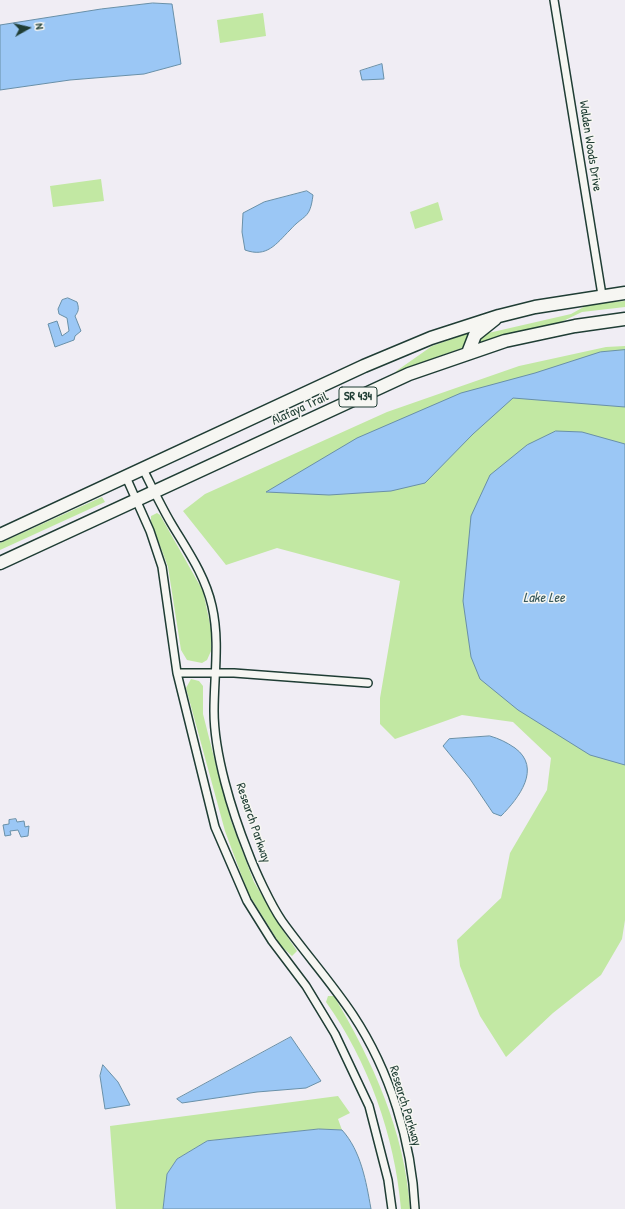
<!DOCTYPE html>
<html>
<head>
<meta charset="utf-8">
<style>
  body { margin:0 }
  #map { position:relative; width:625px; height:1209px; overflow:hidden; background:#f0edf4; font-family:"Patrick Hand",sans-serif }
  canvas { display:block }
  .north { position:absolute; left:8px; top:8px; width:40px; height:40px; -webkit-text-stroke:3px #f6f6f2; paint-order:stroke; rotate:82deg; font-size:11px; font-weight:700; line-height:16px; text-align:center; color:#1f3d34 }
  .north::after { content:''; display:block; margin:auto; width:14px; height:18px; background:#1f3d34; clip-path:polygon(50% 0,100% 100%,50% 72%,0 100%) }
</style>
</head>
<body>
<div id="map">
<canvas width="625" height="1209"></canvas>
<div class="north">N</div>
</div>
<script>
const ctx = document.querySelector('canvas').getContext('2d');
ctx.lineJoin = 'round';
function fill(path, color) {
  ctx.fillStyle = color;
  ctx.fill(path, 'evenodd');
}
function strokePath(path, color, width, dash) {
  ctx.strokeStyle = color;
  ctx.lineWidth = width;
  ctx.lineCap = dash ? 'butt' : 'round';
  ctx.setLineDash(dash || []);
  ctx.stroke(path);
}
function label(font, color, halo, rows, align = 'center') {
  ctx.font = font + ' "Patrick Hand",sans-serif';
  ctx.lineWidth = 3;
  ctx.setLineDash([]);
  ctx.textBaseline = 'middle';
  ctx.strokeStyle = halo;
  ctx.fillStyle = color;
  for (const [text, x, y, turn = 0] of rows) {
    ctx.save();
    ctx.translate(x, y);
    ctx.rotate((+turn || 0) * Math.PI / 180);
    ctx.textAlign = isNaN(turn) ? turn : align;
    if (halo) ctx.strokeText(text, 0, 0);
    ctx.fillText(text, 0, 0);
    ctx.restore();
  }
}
const green = new Path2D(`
  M263 13 266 36 220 43 217 20Z
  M101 179 104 201 53 207 50 186Z
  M438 202 443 220 415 229 410 212Z
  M625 301V307L582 312 559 323 475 343 484 334 571 314 589 304Z
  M469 333 462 348 395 372 432 346Z
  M625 346V920L622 939 601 975 553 1013 506 1057 480 1016 460 966 457 940 501 898 510 853 547 790 551 758 513 722 462 715 395 739 380 724V698L400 581 277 548 226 565 183 511 205 494 387 412 519 366 606 347Z
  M102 497 105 502 0 550V543Z
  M157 513 160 515 203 591 211 629V651L207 660 202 663 187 660 181 650 168 567 151 521V516Z
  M191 679 199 681 203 686V714L220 781 231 821 254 882 282 929 297 951 292 956 281 946 248 893 225 831 186 688Z
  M328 996H334C373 1062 405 1132 410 1209H401C395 1136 368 1061 326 1002Z
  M338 1096 350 1113 338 1119 342 1130 319 1129 207 1141 177 1159 167 1174 163 1209H116L110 1126Z`);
const water = new Path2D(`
  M153 3 172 4 181 64 144 74 70 80 0 90V25L101 9Z
  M382 64 384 79 362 80 360 71Z
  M307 191 313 195C310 220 304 214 290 230 276 244 267 258 245 250L242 232 243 213 264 202Z
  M68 298 77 302C79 308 79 311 75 316L81 331 75 336 74 340 55 347 48 324 57 321 62 336 69 331 67 318 59 314 58 309 62 300Z
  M625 350V407L513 398 473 434 425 483 391 491 329 495 266 492 357 438 461 393 535 373 600 352Z
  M556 431 582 432 625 444V765L590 755 518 710 480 679 471 657 463 601 471 516 490 475 527 445Z
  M490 736C500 739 506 742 515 748 542 768 519 798 501 816L493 813 470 779 443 746 449 739Z
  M16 819 17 822 24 821 25 827 29 826 28 836 21 837 18 830 10 831 11 835 5 836 3 825 9 824V820Z
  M291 1037 321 1081 306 1088 257 1092 182 1103 177 1099Z
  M103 1065 118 1082 130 1105 105 1109 100 1076Z
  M319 1129 342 1130C361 1151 366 1181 371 1209H163L167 1174 177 1159 207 1141Z`);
const street = new Path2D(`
  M554 0 602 295
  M143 469C152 487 161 506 171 523 187 550 205 575 212 606 220 641 214 676 214 711 214 754 232 812 248 852 255 871 271 905 282 921 305 953 331 982 353 1015 390 1071 412 1142 415 1209
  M126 477 150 531 162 567 177 673 215 827 247 901 272 941 306 986 335 1034 369 1106 388 1180 392 1209
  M177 673H234L368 683`);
const primary = new Path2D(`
  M468 353 475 335 495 319
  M0 535 364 366 431 338 499 316 535 307 625 293
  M0 563 409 374 505 341 575 326 625 319`);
const shields = [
  [358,397,38]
];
const shieldNames = [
  ["SR 434",358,397]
];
const streetNames = [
  ["Walden Woods Drive",590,146,81],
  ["Alafaya Trail",300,409,-25],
  ["Research Parkway",253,823,71],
  ["Research Parkway",405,1106,73]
];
const waterNames = [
  ["Lake Lee",544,598]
];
fill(green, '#c2e8a3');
fill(water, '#9bc7f5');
strokePath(water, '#6990a8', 1);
strokePath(street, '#1f3d34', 10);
strokePath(primary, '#1f3d34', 15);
strokePath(street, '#f6f6f2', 7);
strokePath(primary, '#f6f6f2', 12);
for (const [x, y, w] of shields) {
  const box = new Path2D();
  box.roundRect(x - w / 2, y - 10, w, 20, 3);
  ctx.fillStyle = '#f6f6f2';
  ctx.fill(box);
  strokePath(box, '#1f3d34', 1);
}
label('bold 12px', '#1f3d34', null, shieldNames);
label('13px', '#1f3d34', '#f6f6f2', streetNames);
label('italic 14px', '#38595b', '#f6f6f2', waterNames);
</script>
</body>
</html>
